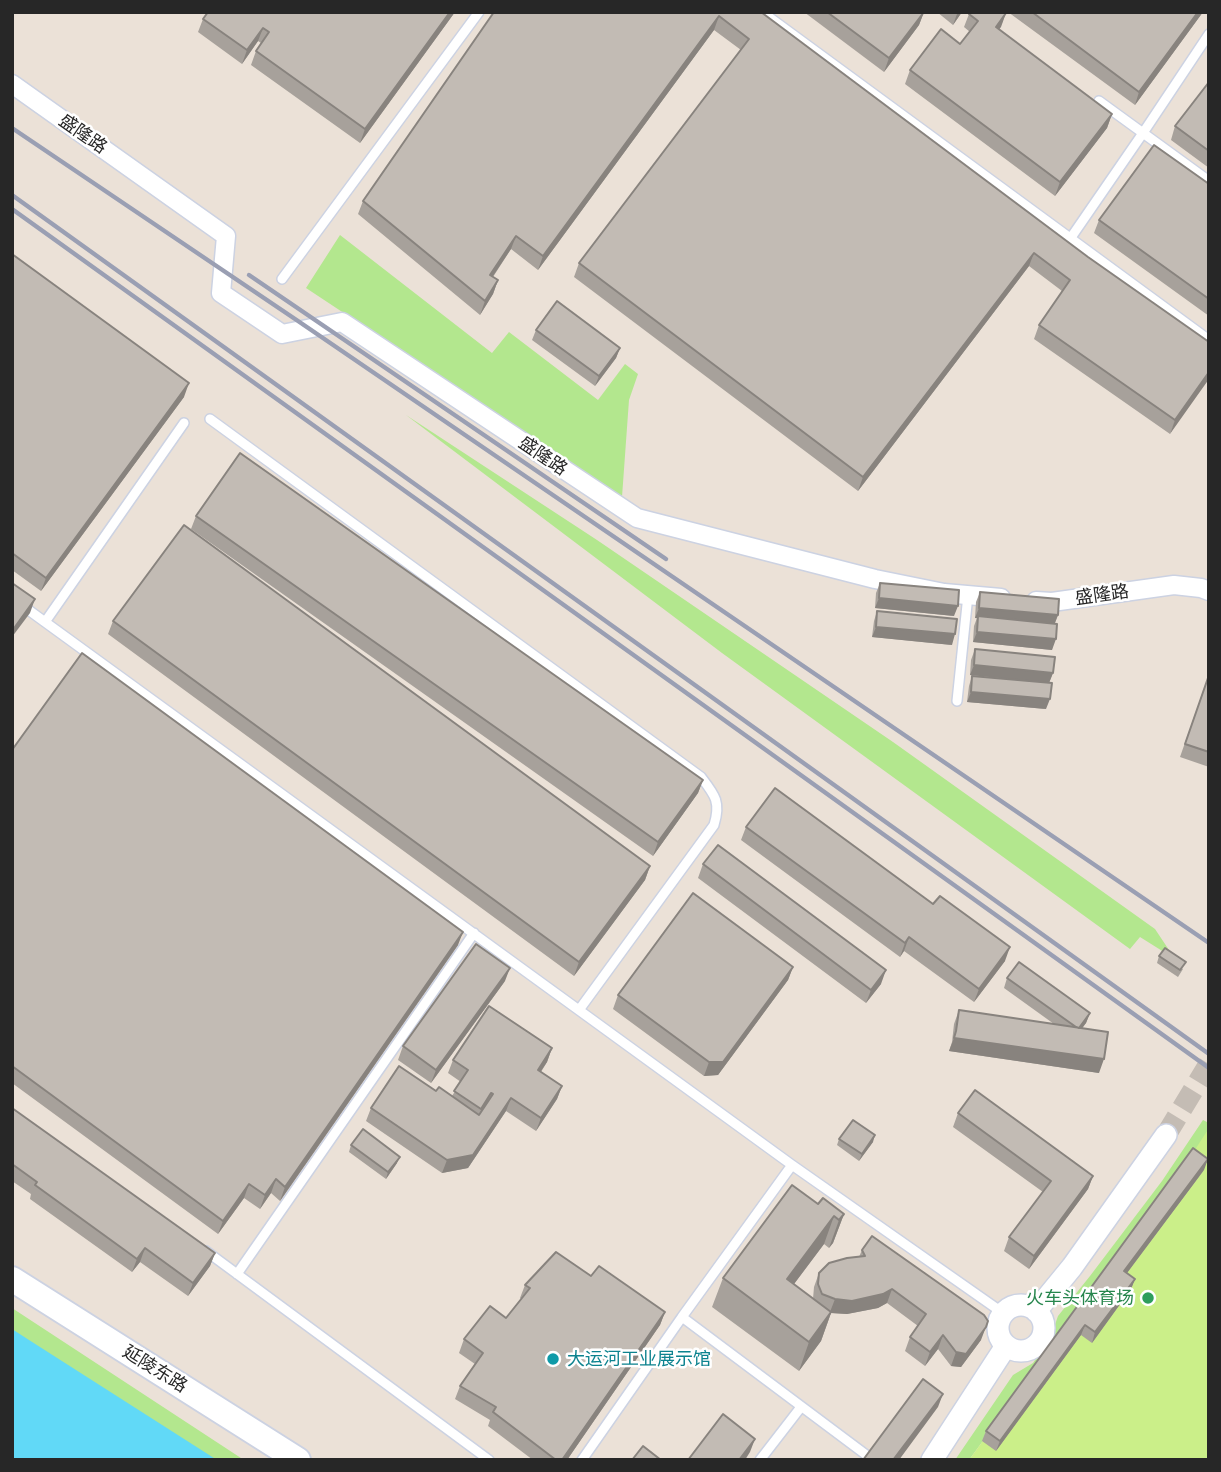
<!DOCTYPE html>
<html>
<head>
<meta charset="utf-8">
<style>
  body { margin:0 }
  #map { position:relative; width:1221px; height:1472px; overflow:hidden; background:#ebe1d7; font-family:"Asap Condensed",sans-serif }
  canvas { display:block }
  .frame { position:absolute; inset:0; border:14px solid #272727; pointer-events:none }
</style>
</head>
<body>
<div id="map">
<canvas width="1221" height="1472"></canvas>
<div class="frame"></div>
</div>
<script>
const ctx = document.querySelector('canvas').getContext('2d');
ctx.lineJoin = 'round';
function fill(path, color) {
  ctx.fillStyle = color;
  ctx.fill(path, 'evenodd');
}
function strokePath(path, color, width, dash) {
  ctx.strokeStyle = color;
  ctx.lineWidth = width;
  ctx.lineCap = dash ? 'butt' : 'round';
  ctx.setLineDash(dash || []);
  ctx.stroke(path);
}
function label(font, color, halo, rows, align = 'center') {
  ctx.font = font + ' "Asap Condensed","Noto Sans SC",sans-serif';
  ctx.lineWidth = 5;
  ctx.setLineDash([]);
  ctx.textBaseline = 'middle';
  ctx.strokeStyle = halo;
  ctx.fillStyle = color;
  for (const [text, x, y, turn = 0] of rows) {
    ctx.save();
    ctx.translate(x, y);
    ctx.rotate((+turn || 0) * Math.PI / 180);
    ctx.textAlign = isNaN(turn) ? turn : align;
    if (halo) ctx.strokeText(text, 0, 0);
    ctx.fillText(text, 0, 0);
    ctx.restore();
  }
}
const green = new Path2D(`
  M340 235 492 353 509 332 598 400 625 364 638 374 629 400 622 497 306 288Z
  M406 415 597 540 893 742 1155 929 1175 959 1140 937 1130 949 722 653Z
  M1203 1120 1209 1123V1164L1189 1159 969 1460H955L1013 1375 1033 1363 1051 1336 1058 1316 1090 1276 1162 1181Z
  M12 1308 244 1460H198L12 1343Z`);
const pitch = new Path2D(`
  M1209 1128V1460H969L1189 1159Z`);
const water = new Path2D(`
  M12 1329 29 1340 217 1460H12Z`);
const tertiaryTunnel = new Path2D(`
  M1166 1135 1209 1064`);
const service = new Path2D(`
  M762 12 1209 340
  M1099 101 1209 181
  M1070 239 1143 133 1209 34
  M282 279 479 12
  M210 419 701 777C715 795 721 802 714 825L579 1010
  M12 598 792 1165 1003 1313
  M45 622 184 423
  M957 701 968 595
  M792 1165 682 1317 873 1460
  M206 1251 489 1460
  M237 1274 474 933
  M582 1460 682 1317
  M760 1460 801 1407`);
const minor = new Path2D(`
  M12 84 226 236 221 293 282 334 342 322 637 518 875 579 944 593 1001 598
  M1036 601 1052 602 1174 585 1201 588 1209 591`);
const tertiary = new Path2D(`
  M998 1328a23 23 0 1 1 46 0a23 23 0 1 1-46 0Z
  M1036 1311 1072 1267 1166 1135
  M932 1460 1006 1346`);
const secondary = new Path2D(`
  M12 1279 298 1460`);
const rail = new Path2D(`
  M12 128 298 321 1209 943
  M12 195 1209 1054
  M12 209 1209 1068
  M249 275 666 559`);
const wall = new Path2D(`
  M208 12H455L360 143 251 65 256 51 261 43 258 41 242 64 198 32 203 19Z
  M494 12H761L1088 257 1209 342 1170 434 1034 339 1039 325 1062 291 1029 266 858 491 574 277 579 263 741 50 714 30 538 270 511 249 493 277 498 280 493 294 480 315 358 214 363 201Z
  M804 12H924L919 25 884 72Z
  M937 12H962L953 25Z
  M1008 12H1203L1135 105Z
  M1006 13 999 30 1112 114 1107 128 1055 196 905 84 910 70 960 44 970 32 964 27 969 14Z
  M1209 82V168L1171 140 1175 126Z
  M1209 184V316L1094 233 1099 220Z
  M12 254 184 397 41 591 12 570Z
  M536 330 620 348 616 358 595 386 532 340Z
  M196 516 703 780 698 793 653 856 191 529Z
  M880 583 954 616 875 608 876 593Z
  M980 592 1058 615 1055 623 1052 650 973 642 974 626 977 618H975L976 602Z
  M877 611 952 645 872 637 874 621Z
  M113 621 650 866 645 880 574 976 108 634Z
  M975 649 1053 673 1049 683 970 675 971 660Z
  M1209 674V767L1180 757Z
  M972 676 1046 709 967 702 969 686Z
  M12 750 458 945 280 1201 271 1193 260 1209 244 1198 218 1234 12 1083Z
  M746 827 1005 961 974 1002 904 951 900 957 741 840Z
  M703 864 881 984 866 1003 698 878Z
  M1159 956 1183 969 1178 977 1157 963Z
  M793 967 788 980 718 1075 704 1076 613 1009 618 995Z
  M1007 978 1090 1013 1086 1023 1082 1028 1099 1073 949 1051 952 1042 954 1024 959 1010 1054 1024 1004 988Z
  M505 981 431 1083 398 1060 403 1046Z
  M552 1048 547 1062 541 1072 562 1086 557 1099 536 1131 506 1111 468 1168 442 1173 366 1121 371 1108 436 1091 452 1096 461 1082 448 1073 453 1060Z
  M12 1108 215 1253 210 1266 188 1296 140 1262 132 1272 30 1199 31 1194 12 1181Z
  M958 1113 1093 1176 1088 1189 1029 1269 1004 1251 1009 1237 1043 1192 953 1127Z
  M839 1139 873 1142 859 1161 837 1145Z
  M351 1145 397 1163 386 1179 349 1152Z
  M1204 1170 1127 1273 1135 1279 1131 1289 1092 1343 1081 1335 996 1451 982 1441 986 1431Z
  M818 1204 844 1214 833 1243 829 1248 824 1244 794 1284 813 1299 814 1287 819 1273 859 1257 862 1250 981 1340 961 1367 951 1366 938 1349 925 1366 905 1351 910 1337 918 1326 887 1303 878 1308 847 1314 831 1313 821 1341 799 1371 712 1307 723 1278Z
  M591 1276 665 1312 660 1325 567 1460H533L488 1426 490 1420 455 1399 460 1386 475 1364 459 1353 464 1339 506 1318 521 1299 520 1298 525 1285Z`);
const shadedWall = new Path2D(`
  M450 12H455L360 143 365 129Z
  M924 12 919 25 884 72 889 58Z
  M958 12H962L953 25 957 14Z
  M1198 12H1203L1135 105 1139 92Z
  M1006 13 1001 27 991 40 996 27Z
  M719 16 714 30 538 270 543 256Z
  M263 28 258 41 242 64 247 50Z
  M1112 114 1107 128 1055 196 1060 182Z
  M516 236 511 249 485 288 490 275Z
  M1034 253 1029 266 858 491 863 477Z
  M498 280 493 294 480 315 485 301Z
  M620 348 616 358 595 386 599 376Z
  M1209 372V379L1170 434 1175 420Z
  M189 383 184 397 41 591 46 578Z
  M879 598 958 606 954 616 875 608Z
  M35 599 30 613 12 637V631Z
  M979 608 1058 615 1054 625 975 618Z
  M876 627 955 634 952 645 872 637Z
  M977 632 1056 639 1052 650 973 642Z
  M974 665 1053 673 1049 683 970 675Z
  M971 692 1050 699 1046 709 967 702Z
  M703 780 698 793 653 856 658 842Z
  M650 866 645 880 574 976 579 962Z
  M463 932 458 945 280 1201 285 1187Z
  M909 937 904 951 900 957 905 943Z
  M1010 947 1005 961 974 1002 979 989Z
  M793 967 788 980 718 1075 704 1076 709 1062Z
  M510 968 505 981 431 1083 436 1070Z
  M886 970 881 984 866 1003 871 990Z
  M1090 1013 1086 1023 1074 1039 1078 1029Z
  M954 1038 1104 1059 1099 1073 949 1051Z
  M552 1048 547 1062 533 1083 538 1070Z
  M562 1086 557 1099 536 1131 541 1118Z
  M511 1098 506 1111 468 1168 442 1173 447 1160Z
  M875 1135 873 1142 859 1161 862 1154Z
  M400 1157 397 1163 386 1179 388 1172Z
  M1208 1159 1204 1170 1121 1281 1124 1271Z
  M1093 1176 1088 1189 1029 1269 1034 1256Z
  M276 1179 271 1193 260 1209 265 1195Z
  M249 1184 244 1198 218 1234 223 1221Z
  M844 1214 833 1243 829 1248 839 1220Z
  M834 1216 824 1244 776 1308 787 1279Z
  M145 1248 140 1262 132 1272 137 1259Z
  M215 1253 210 1266 188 1296 193 1283Z
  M1135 1279 1131 1289 1092 1343 1095 1332Z
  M892 1289 887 1303 878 1308 847 1314 831 1313 821 1341 799 1371 809 1342 830 1312 835 1299Z
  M665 1312 660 1325 567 1460H562Z
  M1085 1325 1081 1335 996 1451 1000 1441Z
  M986 1327 981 1340 961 1367 951 1366 956 1352Z
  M943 1335 938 1349 925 1366 930 1352Z
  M943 1394 938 1407 899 1460H893Z
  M755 1439 750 1452 745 1460H739Z`);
const building = new Path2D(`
  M208 12H450L365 129 256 51 269 32 263 28 247 50 203 19Z
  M494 12H761L1088 257 1209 342V372L1175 420 1039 325 1070 280 1034 253 863 477 579 263 749 39 719 16 543 256 516 236 490 275 498 280 485 301 363 201Z
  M827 12H924L889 58Z
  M970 12H1005L1006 13 996 27 1112 114 1060 182 910 70 941 29 960 44 978 21 969 14Z
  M1032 12H1198L1139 92Z
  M1209 82V151L1175 126Z
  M1154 145 1209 184V299L1099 220Z
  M12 254 189 383 46 578 12 553Z
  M557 301 620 348 599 376 536 330Z
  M240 453 703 780 658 842 196 516Z
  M184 525 650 866 579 962 113 621Z
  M12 583 35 599 12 631Z
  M880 583 959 590 958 606 879 598Z
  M980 592 1059 599 1058 615 979 608Z
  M877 611 957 619 955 634 876 627Z
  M978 616 1057 624 1056 639 977 632Z
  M975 649 1055 657 1053 673 974 665Z
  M82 653 463 932 285 1187 276 1179 265 1195 249 1184 223 1221 12 1066V750Z
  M1209 675V752L1185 744Z
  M972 676 1052 683 1050 699 971 692Z
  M775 788 933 904 940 896 1010 947 979 989 909 937 905 943 746 827Z
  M718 845 886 970 871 990 703 864Z
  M693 893 793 967 723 1062H709L618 995Z
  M476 944 510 968 436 1070 403 1046Z
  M1165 948 1186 962 1180 970 1159 956Z
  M1019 962 1090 1013 1079 1028 1076 1027 1007 978Z
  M489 1006 552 1048 538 1070 562 1086 541 1118 511 1098 473 1155 447 1160 371 1108 399 1066 436 1091 439 1087 479 1115 493 1094 491 1093 481 1109 454 1091 468 1070 453 1060Z
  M959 1010 1108 1032 1104 1059 954 1038 956 1031Z
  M975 1090 1093 1176 1034 1256 1009 1237 1051 1181 958 1113Z
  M12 1108 215 1253 193 1283 145 1248 137 1259 35 1185 37 1182 12 1164Z
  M853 1120 875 1135 862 1154 839 1139Z
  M363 1129 400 1157 388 1172 351 1145Z
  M1193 1148 1208 1159 1124 1271 1135 1279 1095 1332 1085 1325 1000 1441 986 1431Z
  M792 1185 818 1204 823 1198 844 1214 839 1220 834 1216 787 1279 831 1312 809 1342 723 1278Z
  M872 1236 984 1315 988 1321 986 1327 966 1354 956 1352 943 1335 930 1352 910 1337 926 1314 892 1289 883 1294 852 1301 835 1299 822 1294 818 1284 819 1273 829 1263 847 1258 865 1256 862 1250Z
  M556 1252 591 1276 599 1266 665 1312 562 1460H556L493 1412 496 1407 460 1386 483 1353 464 1339 490 1306 506 1318 530 1288 525 1285Z
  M923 1379 943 1394 893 1460H863Z
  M723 1414 755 1439 739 1460H688Z
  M643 1446 661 1460H632Z`);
const markers = [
  [1148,1298,7,"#2e9e5b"],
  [553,1359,7,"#0f9aa8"]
];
const streetNames = [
  ["盛隆路",83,134,35],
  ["盛隆路",543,456,34],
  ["盛隆路",1102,595,-8],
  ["延陵东路",155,1369,32]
];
const leisureNames = [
  ["火车头体育场",1134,1298]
];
const cultureNames = [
  ["大运河工业展示馆",567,1359]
];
fill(green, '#b3e78e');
fill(pitch, '#cbef89');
fill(water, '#61d9f7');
strokePath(tertiaryTunnel, '#c4bcb4', 21, [21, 10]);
strokePath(service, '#ccd2e2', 12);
strokePath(minor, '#ccd2e2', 21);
strokePath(tertiary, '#ccd2e2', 24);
strokePath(secondary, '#ccd2e2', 28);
strokePath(service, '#fff', 9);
strokePath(minor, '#fff', 18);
strokePath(tertiary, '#fff', 21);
strokePath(secondary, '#fff', 24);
strokePath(rail, '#9a9fb3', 4.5);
fill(wall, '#a7a19b');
fill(shadedWall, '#88837e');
fill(building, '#c2bbb4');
strokePath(building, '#88837e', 2);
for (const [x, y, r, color] of markers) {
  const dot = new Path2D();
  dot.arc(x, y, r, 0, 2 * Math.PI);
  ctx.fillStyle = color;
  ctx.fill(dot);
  strokePath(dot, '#fff', 2.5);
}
label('18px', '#272727', '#fff', streetNames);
label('18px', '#27864d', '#fff', leisureNames, 'right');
label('18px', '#0d838f', '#fff', cultureNames, 'left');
</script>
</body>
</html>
